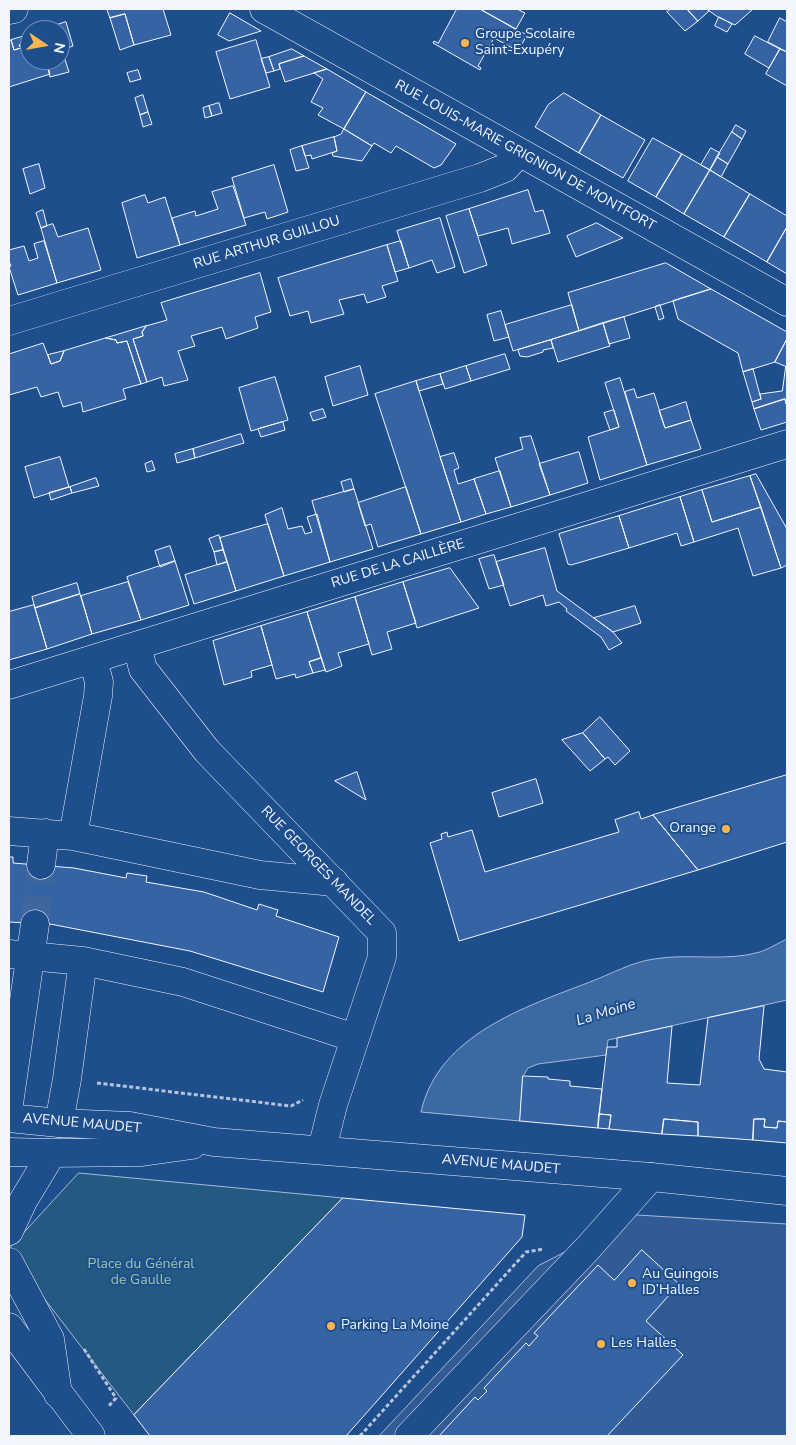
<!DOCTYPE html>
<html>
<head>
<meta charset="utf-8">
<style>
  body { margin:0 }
  #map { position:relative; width:796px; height:1445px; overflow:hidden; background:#1f4e8c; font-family:"Nunito Sans",sans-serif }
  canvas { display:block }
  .frame { position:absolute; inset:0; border:10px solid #f2f6ff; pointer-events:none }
  .north { position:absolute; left:20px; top:20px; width:50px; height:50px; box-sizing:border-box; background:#1f4e8c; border:1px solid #7391ba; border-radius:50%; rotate:102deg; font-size:14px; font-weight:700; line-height:20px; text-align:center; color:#f2f6ff }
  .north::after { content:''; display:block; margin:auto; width:18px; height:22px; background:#ffb74d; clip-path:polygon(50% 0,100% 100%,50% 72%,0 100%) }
</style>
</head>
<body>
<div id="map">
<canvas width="796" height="1445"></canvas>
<div class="frame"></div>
<div class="north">N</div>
</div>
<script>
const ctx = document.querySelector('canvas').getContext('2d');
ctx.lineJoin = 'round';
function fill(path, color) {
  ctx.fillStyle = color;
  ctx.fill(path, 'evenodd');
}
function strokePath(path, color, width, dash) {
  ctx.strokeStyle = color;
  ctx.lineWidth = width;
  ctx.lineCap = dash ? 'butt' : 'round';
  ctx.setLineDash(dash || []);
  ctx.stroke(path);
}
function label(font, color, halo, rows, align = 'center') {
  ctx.font = font + ' "Nunito Sans",sans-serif';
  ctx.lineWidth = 4;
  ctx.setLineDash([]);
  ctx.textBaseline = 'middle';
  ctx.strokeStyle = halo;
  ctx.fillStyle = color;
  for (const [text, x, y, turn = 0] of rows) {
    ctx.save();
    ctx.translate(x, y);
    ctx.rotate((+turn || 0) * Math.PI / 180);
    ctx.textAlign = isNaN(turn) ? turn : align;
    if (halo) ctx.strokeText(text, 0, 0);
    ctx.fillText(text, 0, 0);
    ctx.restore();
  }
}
const green = new Path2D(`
  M79 1173 343 1198 134 1415 9 1253V1249Z`);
const parking = new Path2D(`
  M637 1215 787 1224V1436H379L538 1266Z`);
const water = new Path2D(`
  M787 939V1000L608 1040 606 1055 538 1064 528 1068 523 1076 520 1121 421 1112C438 1035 525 1007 590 982 611 974 632 962 654 959 689 953 726 962 760 952 769 949 778 943 787 939Z`);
const building = new Path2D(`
  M111 9H163L171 35 134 45 125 14 110 18 107 10Z
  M457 9H480L527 35 518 51 494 38 478 66 481 68 480 70 433 43 434 41 438 43Z
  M480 9H517L525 13 516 29Z
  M671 9H687L698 21 685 31 667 12Z
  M687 9H707L709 11 698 21Z
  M707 9H753L735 25 718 17Z
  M230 13 261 31 229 41 218 35Z
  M125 14 134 45 120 50 110 18Z
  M719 17 732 24 727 32 715 26Z
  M780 18 787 22V52L768 42Z
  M66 22 73 46 62 50 60 44V30H56L54 26Z
  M30 34V60H46L50 74 9 87V41L11 40 14 50 21 48 19 45 27 43 25 36Z
  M25 36 27 43 19 45 21 48 14 50 11 40Z
  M755 36 780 49 769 68 745 54Z
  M256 40 270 87 230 99 216 52Z
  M60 44 69 72 50 77 46 60H60Z
  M292 49 304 56 279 64 280 69 274 71 269 57Z
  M780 49 787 52V86L766 74Z
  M304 56 327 69 285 82 279 64Z
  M269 57 274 71 266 73 261 59Z
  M327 69 366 92 344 129 318 115 323 108 311 102 323 79 314 73Z
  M138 70 141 79 130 82 127 73Z
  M366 92 456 144 441 165 434 168 396 146 391 153 374 143 372 146 344 129Z
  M564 93 601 115 579 153 535 127 548 105Z
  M143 95 148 112 140 115 135 98Z
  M219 103 222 113 212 116 209 106Z
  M209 106 212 116 205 118 203 108Z
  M148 112 152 124 143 127 140 115Z
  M601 115 645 140 623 178 579 153Z
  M736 125 746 131 742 139 732 132Z
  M344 129 372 146 362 161 333 156 332 153 337 151 334 137 341 134Z
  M732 132 742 139 728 164 717 157Z
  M334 137 337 151 312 159 311 155 305 156 302 146Z
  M653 138 682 154 656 197 628 181Z
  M302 146 309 168 296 171 290 150Z
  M711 148 720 153 710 170 701 165Z
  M682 154 710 170 684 214 656 197Z
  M717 157 728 164 721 177 710 170Z
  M39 164 45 188 30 194 23 169Z
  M274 165 288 212 267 219 265 212 244 218 232 178Z
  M710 170 750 194 724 237 684 214Z
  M233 186 246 225 180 245 172 218 195 211 196 216 218 209 212 192Z
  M528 190 535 212 543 210 550 233 512 244 508 228 478 236 469 209Z
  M750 194 787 216V227L767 262 724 237Z
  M145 195 148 203 165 197 180 245 137 258 122 203Z
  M469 209 487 265 464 273 446 216Z
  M43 210 47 226 41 228 36 213Z
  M440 218 455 267 437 273 432 260 409 268 397 231Z
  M597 223 623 238 576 257 567 236Z
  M53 224 58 237 88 228 101 270 57 283 41 228Z
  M787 227V274L767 262Z
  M44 241 57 283 18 295 9 267 11 266 9 261V250L24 246 29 261 38 258 34 244Z
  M401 241 409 268 395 272 387 245Z
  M387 245 398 281 382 286 386 297 367 303 364 294 339 300 344 314 311 323 308 311 290 316 278 278Z
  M666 263 711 289 579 331 568 293Z
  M260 273 271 312 255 317 258 328 226 339 222 327 191 336 195 346 178 351 188 380 164 386 162 377 147 382 133 339 143 336 142 332 146 326 167 320 161 303Z
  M711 289 787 332V339L775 362 743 372 738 353 678 319 673 301Z
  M572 305 579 331 513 351 505 325Z
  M660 305 664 318 659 320 655 307Z
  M501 311 509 337 494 341 487 315Z
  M624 317 630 338 609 344 603 323Z
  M603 323 610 346 558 362 551 340Z
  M146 326 142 332 143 336 133 339 147 382 141 384 127 341 117 343 116 340 106 338Z
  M106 338 116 340 117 343 127 341 141 384 123 389 126 399 83 412 81 402 63 407 58 392 41 397 37 387 9 395V354L43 343 51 364 60 361 64 351Z
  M787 339V367L775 362Z
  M551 340 553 348 543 350V352L527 357 520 356 518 350Z
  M64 351 60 361 51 364 48 355Z
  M505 354 510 369 471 381 466 366Z
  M360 366 368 395 333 406 325 377Z
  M466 366 471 381 445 389 440 374Z
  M786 367H787V403L786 404 785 399 754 409 752 402 761 399 760 394 782 391Z
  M753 369 761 399 752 402 743 372Z
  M440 374 443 384 419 391 416 381Z
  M275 377 288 420 251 431 239 388Z
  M620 378 647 465 600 480 588 437 619 427 605 383Z
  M416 381 461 522 421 534 375 394Z
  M634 389 637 398 654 393 665 428 691 420 701 449 647 465 625 392Z
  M785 399 786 404 787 403V422L761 430 754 409Z
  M686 402 691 420 665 428 659 411Z
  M323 409 326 417 313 421 310 413Z
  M614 410 619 427 610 430 604 413Z
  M283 422 285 430 261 437 258 429Z
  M241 434 244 443 195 458 193 449Z
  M531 436 550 495 511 507 495 458 523 449 520 438Z
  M193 449 195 458 177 463 175 454Z
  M579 452 588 483 550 495 539 464Z
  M454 453 459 468 454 470 458 484 474 479 486 514 461 522 440 457Z
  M60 457 69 487 34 498 25 467Z
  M152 461 155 470 147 472 145 464Z
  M500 471 511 507 486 514 474 479Z
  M756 474 787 529V565L781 568 750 476Z
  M750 476 761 507 712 522 702 490Z
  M96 478 99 486 72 493 70 487Z
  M351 479 354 489 344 492 341 482Z
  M70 487 72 493 51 500 49 493Z
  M406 487 421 534 378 547 371 524 365 526 358 503Z
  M354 489 373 549 330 562 312 501Z
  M702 490 712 522 761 507 781 568 753 576 738 528 694 542 680 497Z
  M680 497 694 542 681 546 677 533 629 548 619 516Z
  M282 508 288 529 302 526 305 534 312 532 307 517 317 514 330 562 284 576 265 515Z
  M619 516 629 548 571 565 568 564 559 534Z
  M268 524 284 576 236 591 220 538Z
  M219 535 223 550 214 552 209 539Z
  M170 546 175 561 160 567 155 551Z
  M545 548 557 591 613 632 622 643 609 650 601 637 566 611 567 609 559 602 546 606 543 595 510 606 496 562Z
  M223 550 227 562 217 565 214 552Z
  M494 555 504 585 489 589 479 559Z
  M175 561 189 605 141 620 127 577Z
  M227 562 236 591 194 604 185 575Z
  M450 568 479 608 417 628 403 582Z
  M128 582 141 620 92 634 81 596Z
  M403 582 416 623 387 632 392 649 372 655 355 597Z
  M77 583 80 594 35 608 32 597Z
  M80 594 92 634 47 649 35 608Z
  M355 597 369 644 338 653 342 666 326 672 307 612Z
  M34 605 47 649 9 660V612Z
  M635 606 641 623 613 632 594 618Z
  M307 612 321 658 309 662 313 673 296 678 295 674 276 679 261 626Z
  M261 626 272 665 251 671 252 677 224 685 213 641Z
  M321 658 325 670 313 673 309 662Z
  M600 717 630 751 615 765 608 757 605 759 583 733Z
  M583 733 605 759 590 771 562 740Z
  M357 772 366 800 335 781Z
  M787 775V842L698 870 653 815Z
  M536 779 543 803 499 817 492 793Z
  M639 812 641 819 653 815 698 870 459 941 430 843 442 839 441 834 447 832 448 837 472 830 485 872 619 832 615 820Z
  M9 857H13V863L74 868 126 878 127 873 147 876 146 882 204 892 257 910 259 904 278 910 276 916 339 937 323 992 190 951 50 924 9 922Z
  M764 1006 759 1059 764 1069 787 1072V1122L778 1121 777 1128 764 1127 765 1119H754L753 1140 698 1136V1122L664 1119 662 1134 609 1129 611 1115 599 1114 607 1047H617V1038L672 1026 667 1083 700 1085 708 1018Z
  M523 1076 548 1077V1079L570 1081V1086L602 1089 598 1128 520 1121Z
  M599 1114 611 1115 609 1129 598 1128Z
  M664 1119 698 1122V1136L662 1134Z
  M754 1119H765L764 1127 777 1128 778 1121 787 1122V1143L753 1140Z
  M343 1198 525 1215 522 1237 346 1436H150L134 1415Z
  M642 1250 679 1284 646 1321 683 1355 607 1436H439L475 1397 478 1400 487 1391 484 1388 526 1343 529 1346 538 1336 534 1333 598 1265 614 1280Z`);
const minorTunnel = new Path2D(`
  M35 924 41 865`);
const path = new Path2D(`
  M97 1083 291 1106 303 1100
  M84 1349 116 1398 108 1407
  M360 1436 526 1252 544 1249`);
const minor = new Path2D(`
  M264 9 787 302
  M9 10 14 9
  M9 321 480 178 505 168 519 153
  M137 646 143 669 207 751 382 933V957L333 1105 322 1149
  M9 685 787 444
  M9 831 73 836 260 875 334 882
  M73 836 98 696 99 682 93 659
  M41 865 45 833
  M9 954 83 961 183 982 355 1038
  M9 1104 35 924
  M59 1123 67 1079 83 961
  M409 1436 588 1248 651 1177`);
const major = new Path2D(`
  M9 1118 59 1123 130 1126 214 1142 651 1177 787 1191
  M9 1152 52 1153 142 1152 192 1145
  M9 1231 23 1201 52 1153
  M9 1262 50 1339 58 1394
  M9 1327 91 1436`);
const markers = [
  [465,43,5,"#ffb74d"],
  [726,829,5,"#ffb74d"],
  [632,1283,5,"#ffb74d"],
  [331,1326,5,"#ffb74d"],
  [601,1344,5,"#ffb74d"]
];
const poiNames = [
  ["Groupe Scolaire",475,35],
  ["Saint-Exupéry",475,51],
  ["Orange",716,829,"right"],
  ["Au Guingois",642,1275],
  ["ID’Halles",642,1291],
  ["Parking La Moine",341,1326],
  ["Les Halles",611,1344]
];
const streetNames = [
  ["RUE LOUIS-MARIE GRIGNION DE MONTFORT",525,156,29],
  ["RUE ARTHUR GUILLOU",267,243,-17],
  ["RUE DE LA CAILLÈRE",398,564,-17],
  ["RUE GEORGES MANDEL",318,866,46],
  ["AVENUE MAUDET",82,1124,5],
  ["AVENUE MAUDET",501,1165,5]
];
const parkNames = [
  ["Place du Général",141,1265],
  ["de Gaulle",141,1281]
];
const waterNames = [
  ["La Moine",606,1013,-17]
];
fill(green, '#245a82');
strokePath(green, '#a8bbd7', 1);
fill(parking, '#305b95');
strokePath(parking, '#a8bbd7', 1);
fill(water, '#3b69a3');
strokePath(water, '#a8bbd7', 1);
fill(building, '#3563a3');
strokePath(building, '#f2f6ff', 1);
strokePath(minorTunnel, '#3f679d', 28, [28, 14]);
strokePath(minor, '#f2f6ff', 29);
strokePath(major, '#f2f6ff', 29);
strokePath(path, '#b3c4dc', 3, [4, 2.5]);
strokePath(minor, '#1f4e8c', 28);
strokePath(major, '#1f4e8c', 28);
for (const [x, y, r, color] of markers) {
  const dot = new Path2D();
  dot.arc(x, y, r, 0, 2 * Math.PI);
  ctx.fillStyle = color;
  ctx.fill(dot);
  strokePath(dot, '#1f4e8c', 2);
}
label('14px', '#f2f6ff', '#1f4e8c', poiNames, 'left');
label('14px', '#f2f6ff', '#1f4e8c', streetNames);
label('14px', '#97c8a6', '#1f4e8c', parkNames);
label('italic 15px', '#f2f6ff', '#1f4e8c', waterNames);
</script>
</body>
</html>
